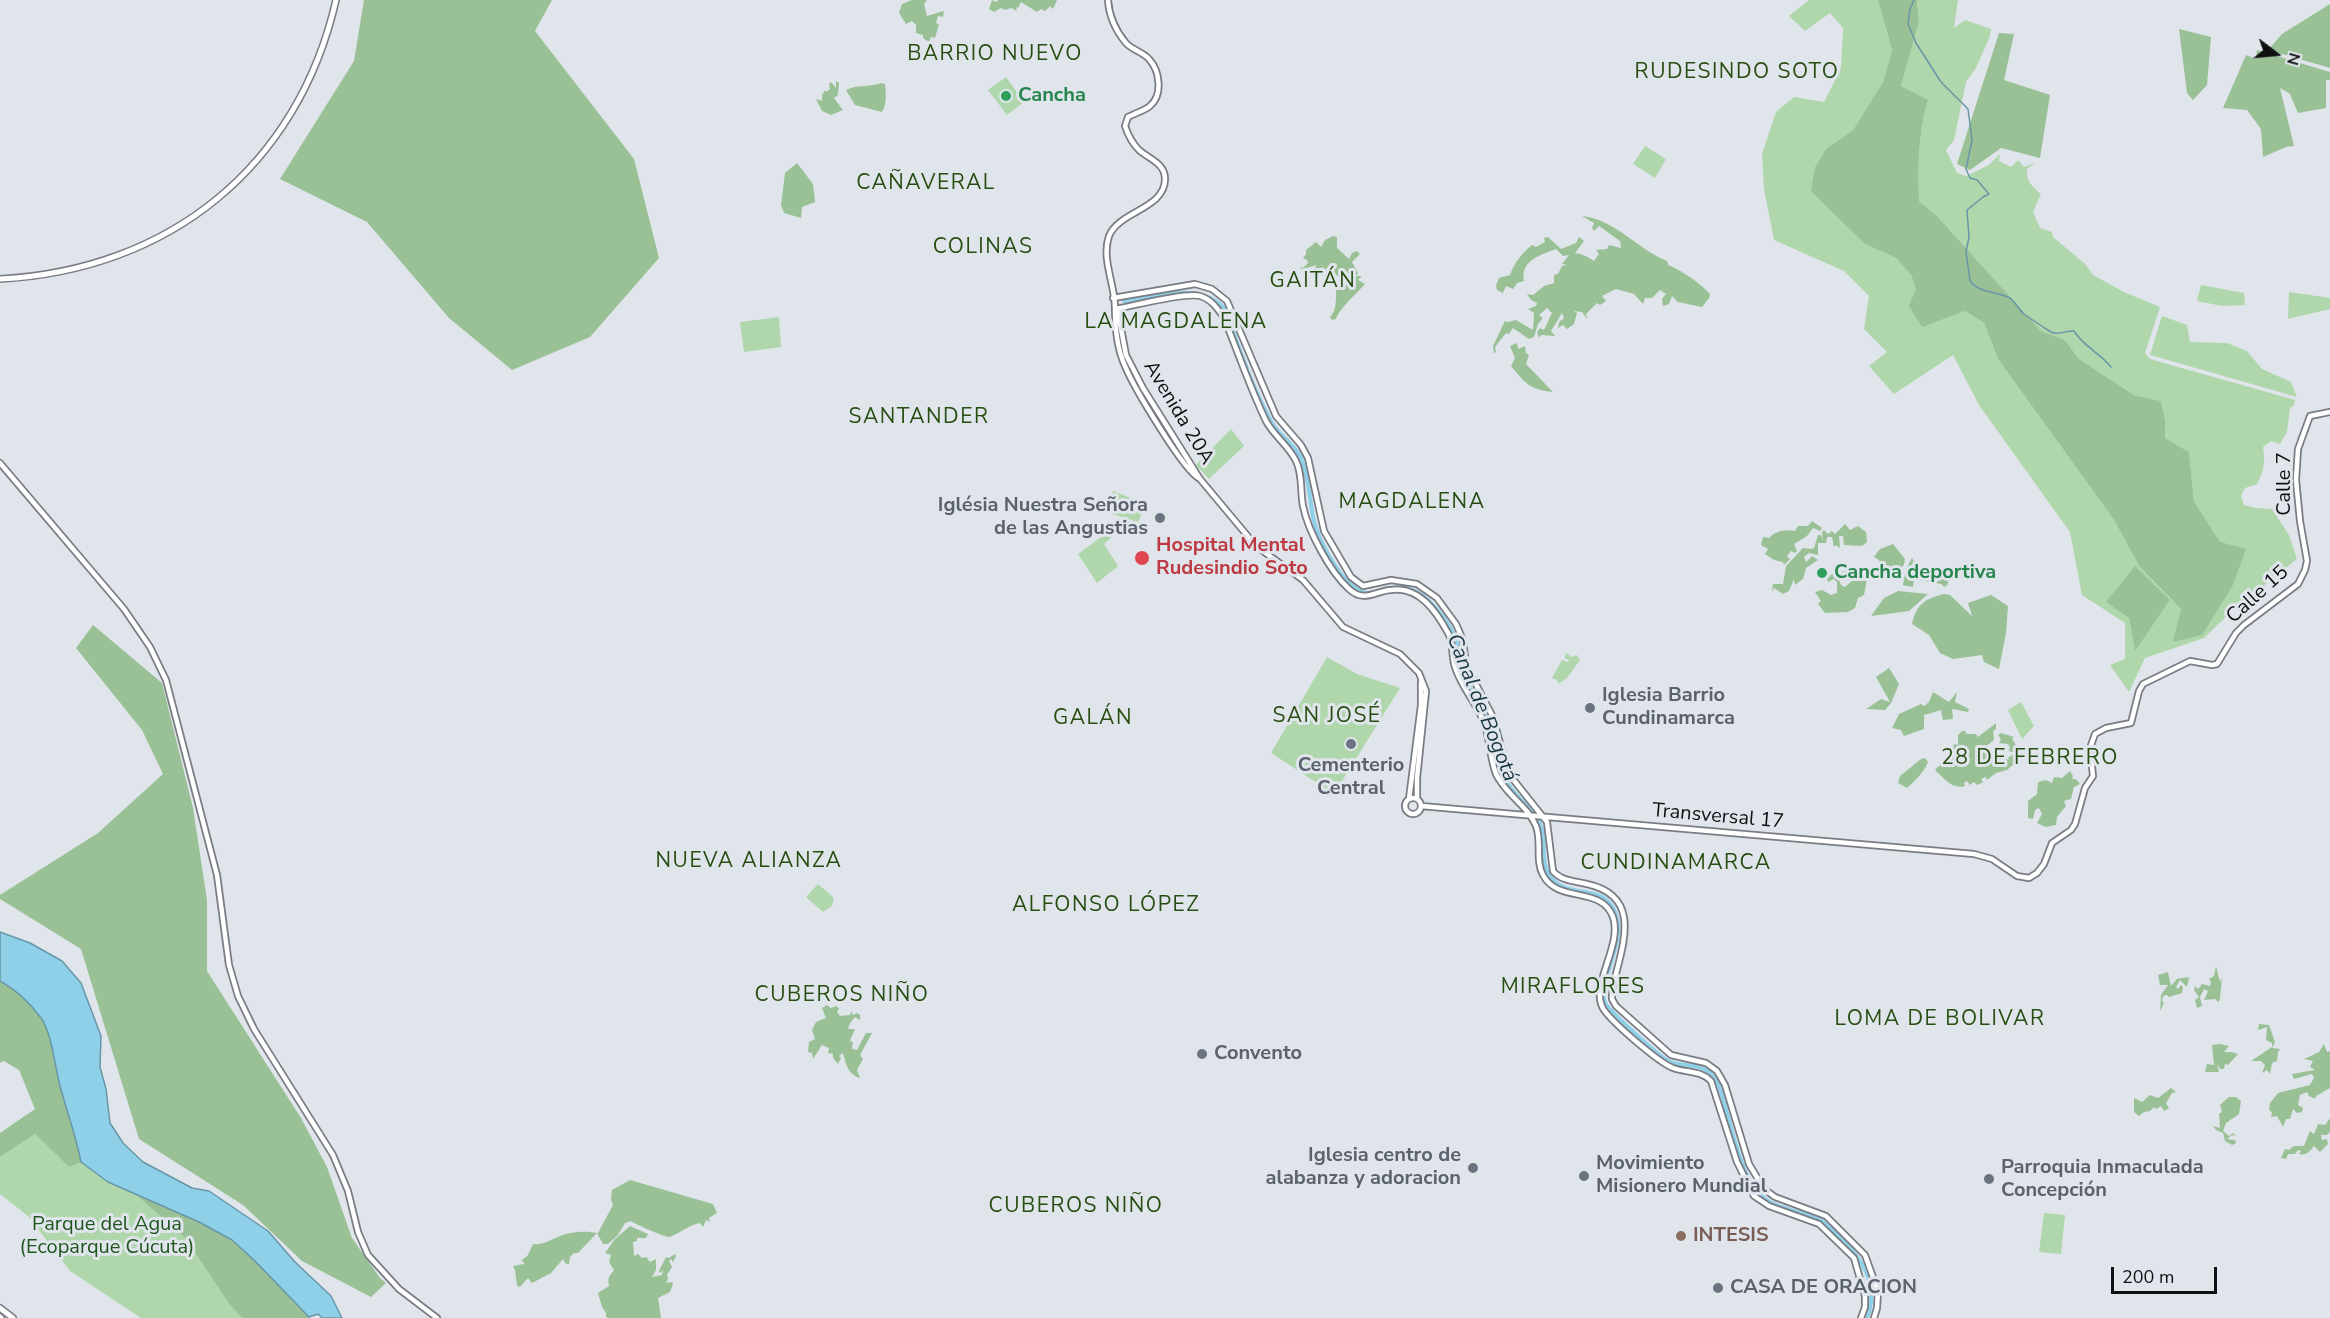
<!DOCTYPE html>
<html>
<head>
<meta charset="utf-8">
<style>
  body { margin:0 }
  #map { position:relative; width:2330px; height:1318px; overflow:hidden; background:#e0e5ec; font-family:"Nunito Sans",sans-serif }
  canvas { display:block }
  .north { position:absolute; left:2246px; top:24px; width:60px; height:60px; -webkit-text-stroke:4px #e0e5ec; paint-order:stroke; rotate:106deg; font-size:16px; font-weight:700; line-height:24px; text-align:center; color:#0e1012 }
  .north::after { content:''; display:block; margin:auto; width:21px; height:27px; background:#0e1012; clip-path:polygon(50% 0,100% 100%,50% 72%,0 100%) }
  .scale { position:absolute; left:2111px; top:1267px; width:106px; height:27px; box-sizing:border-box; border:3px solid #0e1012; border-top:0; padding-left:8px; font-size:18px; line-height:21px; white-space:nowrap; color:#0e1012; -webkit-text-stroke:4px #e0e5ec; paint-order:stroke }
</style>
</head>
<body>
<div id="map">
<canvas width="2330" height="1318"></canvas>
<div class="north">N</div>
<div class="scale">200 m</div>
</div>
<script>
const ctx = document.querySelector('canvas').getContext('2d');
ctx.lineJoin = 'round';
function fill(path, color) {
  ctx.fillStyle = color;
  ctx.fill(path, 'evenodd');
}
function strokePath(path, color, width, dash) {
  ctx.strokeStyle = color;
  ctx.lineWidth = width;
  ctx.lineCap = dash ? 'butt' : 'round';
  ctx.setLineDash(dash || []);
  ctx.stroke(path);
}
function label(font, color, halo, rows, align = 'center') {
  ctx.font = font + ' "Nunito Sans",sans-serif';
  ctx.lineWidth = 6;
  ctx.setLineDash([]);
  ctx.textBaseline = 'middle';
  ctx.strokeStyle = halo;
  ctx.fillStyle = color;
  for (const [text, x, y, turn = 0] of rows) {
    ctx.save();
    ctx.translate(x, y);
    ctx.rotate((+turn || 0) * Math.PI / 180);
    ctx.textAlign = isNaN(turn) ? turn : align;
    if (halo) ctx.strokeText(text, 0, 0);
    ctx.fillText(text, 0, 0);
    ctx.restore();
  }
}
const green = new Path2D(`
  M1809 0H1878L1892 52 1883 82 1853 130 1826 149 1815 167 1865 244 1896 258 1911 275 1916 289 1965 311 1984 323 1998 359 2114 520 2139 566 2181 609 2220 542 2194 501 2189 452 2165 438V420L2161 401 2134 395 2079 359 2065 340 2041 331 1938 217 1919 201C1918 167 1918 134 1928 101L1901 86 1919 22 1917 0H1958L1954 28 1965 20 1991 29 1990 36 1976 68 1966 82 1954 140 1946 150 1957 173 1966 176 1989 165 2000 154 1999 161 2011 167 2018 160 2024 167 2035 163 2027 169C2026 182 2032 186 2041 194L2033 212 2040 228 2052 232 2053 237 2085 264 2093 275 2124 292 2160 307 2145 353 2150 359 2295 400 2294 405 2290 408 2287 432 2280 444 2271 441 2263 447C2265 462 2265 469 2257 484L2245 488 2241 496 2244 505 2255 508 2272 509 2289 535 2297 559 2230 613 2204 638 2145 658 2129 692 2110 665 2125 659V623L2082 595 2070 532 1979 405 1953 355 1894 394 1869 366 1887 352 1864 329 1869 296 1844 271 1774 240 1764 189 1762 154 1776 112 1794 97 1824 102 1841 68 1843 28 1830 13 1805 31 1789 16ZM2170 600 2135 650 2129 618Z
  M1006 77 1024 102 1007 115 988 90Z
  M1645 146 1666 159 1655 178 1633 164Z
  M2201 285 2244 293 2245 305 2222 306 2197 301Z
  M2289 292 2330 298V309L2288 319Z
  M2162 316 2187 325 2190 342 2227 343 2247 351 2262 369 2291 382 2297 397 2150 355Z
  M779 317 781 347 744 352 740 322Z
  M1231 429 1244 446 1209 479 1196 465Z
  M1113 491 1146 504 1138 522 1106 512Z
  M1108 532 1111 538 1104 544 1118 566 1097 583 1078 554Z
  M1567 653 1571 657 1577 655 1580 660 1567 678 1558 684 1557 680 1552 678 1562 660 1568 662 1569 660 1564 658Z
  M1327 657 1357 674 1400 688 1334 794 1271 753Z
  M2021 702 2034 726 2022 739 2008 710Z
  M818 884 834 898 832 906 823 912 806 897Z
  M35 1134 69 1167 81 1162 108 1181 135 1194 186 1239 229 1304 242 1318H141L70 1271 28 1216 0 1194V1157Z
  M2044 1213 2065 1215 2061 1254 2039 1252Z`);
const forest = new Path2D(`
  M364 0H552L535 31 634 159 659 258 590 337 512 370 449 318 367 222 280 179 354 61Z
  M912 0H927L924 4 927 16 944 11 943 17 938 16 936 23 939 24 935 38 931 37 929 42 923 38V35L916 33V25L912 21 906 24 899 13 902 4Z
  M992 0 996 2 998 0H1057L1053 9 1050 6 1045 11 1041 9 1037 12 1021 2 1018 8 1016 7 1017 11 1011 8 1005 10 1001 8 994 12 989 9Z
  M1878 0H1917L1919 22 1901 86 1928 100C1918 134 1918 167 1919 201L1938 217 2041 331 2065 340 2079 359 2134 395 2161 401 2165 420V438L2189 452 2194 501 2220 542 2246 549 2232 587 2202 635 2173 642 2181 609 2139 566 2114 520 1998 359 1984 323 1965 311 1922 327 1909 306 1916 289 1911 275 1896 258 1865 244 1811 191 1815 167 1826 149 1853 130 1883 82 1892 51Z
  M2330 4V68L2268 50 2282 34Z
  M2179 29 2211 37 2207 85 2193 100 2187 93Z
  M1999 33 2014 34 2004 80 2050 95 2040 158 2001 148 1970 170 1957 164Z
  M2257 50 2330 72V80H2326V108L2298 113 2290 94 2280 88 2294 146 2286 147 2263 157 2261 129 2247 110 2223 108 2246 55 2256 59Z
  M836 81 839 83 838 95 834 98 843 110 831 115 822 111 816 99 822 101V95L825 90 826 92 830 89 829 84 831 82 836 88Z
  M881 83 885 84C886 95 887 103 882 112L855 105 846 90C858 84 868 88 881 83Z
  M797 163 813 184 815 202 802 207 801 218 784 213 781 205 785 173Z
  M1582 216C1616 220 1637 249 1667 261L1668 265C1681 270 1700 283 1710 294L1709 298 1702 307 1678 302 1672 296 1669 304 1663 306 1662 299 1666 294 1660 290 1652 298H1645L1643 304 1634 294 1616 289 1602 296 1606 301 1600 305 1597 303 1586 314 1588 320 1582 312 1574 311 1577 313 1574 324 1567 329 1563 325 1558 328 1559 322 1564 318 1562 313 1551 331 1555 336 1541 335 1539 338 1537 332 1540 328 1544 330 1552 313 1547 308 1539 315 1543 318 1538 324 1534 337 1529 339 1513 328 1509 334 1506 333 1495 347 1496 352 1494 353 1493 346 1505 321 1508 322 1516 320 1533 330 1534 313 1528 309 1536 306 1537 303 1531 300 1527 294 1533 295 1544 286 1554 283V275L1558 274 1562 266 1567 265 1562 264 1569 255 1563 256 1556 249C1541 255 1520 260 1524 281L1517 283 1513 289 1506 286 1503 293 1497 290 1496 285 1499 278 1510 275C1514 263 1523 252 1532 245L1536 247 1545 242 1544 238 1548 237 1561 249 1576 243 1579 237 1584 241 1575 253C1582 254 1589 257 1594 261L1599 254 1596 250 1607 249 1609 245 1621 248 1620 241 1599 226 1594 231 1592 228 1594 223Z
  M1333 236 1337 237V248L1349 259 1352 253 1357 251 1360 254 1352 262 1358 273 1356 276H1362L1358 280 1365 284C1358 292 1339 309 1336 319L1332 320 1330 317C1340 307 1333 290 1339 278L1329 266 1325 270 1322 267 1318 272 1319 274 1314 277 1311 273 1317 265 1307 268 1308 271 1302 274V269L1299 266 1303 268 1308 263 1307 260 1303 258 1306 254V250L1316 242 1321 247 1325 240Z
  M1517 343 1518 349 1525 346 1526 353 1529 355 1526 364 1553 392C1530 390 1525 383 1511 366L1515 358 1510 346Z
  M1812 521 1822 528 1820 531 1813 528 1807 536 1794 544 1797 551 1795 553 1791 551 1787 556 1790 559 1784 565 1783 562 1774 560 1765 554 1768 549 1761 545 1763 537 1769 538C1775 531 1786 529 1795 531L1798 526H1808Z
  M1845 524 1850 530 1858 526 1866 532 1867 542 1862 546 1844 545 1843 536H1839L1840 548 1836 545 1834 547 1832 537H1827L1826 543H1818V555L1809 553 1804 557 1806 562 1812 556 1818 560 1806 568 1803 579 1795 585 1794 579 1789 591 1783 594 1774 588 1772 592 1773 584H1783L1786 566 1803 548 1811 549 1814 548 1818 535H1821L1823 540 1822 532 1824 530 1828 534 1832 531 1835 534Z
  M1893 544 1905 559C1904 571 1895 572 1885 578L1884 572H1875L1880 566 1879 560 1874 557 1880 549Z
  M1912 558 1918 568C1925 570 1930 575 1937 576L1940 568 1947 572 1948 584 1945 587 1941 584 1914 579 1913 587 1903 585 1906 569Z
  M2135 566 2170 600 2135 651 2129 618 2106 602Z
  M1848 569 1850 574 1839 580 1841 585 1845 587 1853 580 1851 574 1867 579 1864 595 1858 598 1855 608 1848 612 1825 613 1818 604 1821 601 1815 592 1822 590 1831 595 1837 593V582L1834 579 1828 582 1827 579 1835 571 1840 574Z
  M1898 591 1928 594 1909 611 1871 616 1884 598Z
  M1944 594 1950 595 1972 616 1968 603 1991 595 2008 606 2006 633 1999 669 1984 662 1982 655 1953 659 1940 653 1929 635 1912 624C1917 604 1924 599 1944 594Z
  M93 625 162 683 193 808 207 900V971L301 1118 327 1167 352 1238 380 1278 386 1283 371 1297 302 1261 243 1205 139 1139 81 949 0 899V895L98 833 163 774 142 730 76 648Z
  M1889 668 1899 684 1891 703 1885 710 1866 709 1881 699 1890 702 1876 677Z
  M1933 692 1949 702 1957 692 1955 702 1969 709 1968 712 1952 709 1953 719 1943 720 1941 710 1924 715V729L1904 736 1901 730 1892 728 1899 714 1921 704 1924 706 1929 702Z
  M1996 723V729L1993 731 1994 740 1984 748 1985 751 2009 760 2008 758 2015 753 2009 751 2010 747 2008 744 1999 743 2001 739 1998 735 2001 733 2014 737 2012 739 2016 745 2012 750 2015 749 2017 754 2013 758 2015 763 2007 770 1996 773 1987 780 1986 777 1981 779 1983 782 1977 785 1974 782 1970 785 1967 781 1964 783 1965 786C1952 790 1944 778 1935 770L1952 753 1954 744 1958 745V735L1962 731H1965L1967 734H1976L1978 737Z
  M1925 758 1928 762C1925 771 1915 781 1907 788L1898 783 1900 776 1921 759Z
  M2070 771 2073 776 2072 779H2076L2080 784 2074 787 2071 799 2064 801 2066 806 2057 817 2056 825 2046 827 2037 823 2042 814 2039 808 2035 810 2033 819 2028 818V801L2037 794 2038 782 2046 780 2052 783 2054 777 2062 778Z
  M2216 966 2220 982 2222 977 2220 999 2218 1002 2215 999 2204 1000 2208 991 2204 989 2200 997 2202 1006 2197 1008 2195 1000 2199 997 2194 990 2195 986 2198 989 2202 984 2210 986 2211 982 2209 979 2214 976Z
  M2168 972 2171 986 2177 979 2189 977 2187 987 2180 980 2176 987 2178 989 2181 985 2183 987 2182 993 2169 997 2167 995 2163 996 2162 1001 2164 1003 2160 1011 2161 995 2168 985H2160L2158 975Z
  M0 981C16 990 30 1003 41 1018 52 1033 55 1068 60 1086 67 1112 76 1136 81 1162L69 1167 35 1134 0 1157V1133L35 1109 19 1070 4 1061 0 1063Z
  M827 1005 831 1008 836 1006 839 1008 837 1012 840 1016 850 1015 851 1011 853 1015 857 1013 860 1015V1020L855 1017 850 1023 848 1029H855L850 1041 853 1042 852 1049 857 1050 866 1033H872L860 1055 863 1059 857 1070 860 1078C847 1074 846 1063 843 1053L839 1056 841 1058 838 1064 833 1058V1054L828 1053 829 1048 822 1045 813 1059 812 1053 808 1052 809 1042 815 1039 812 1030 816 1022 826 1018 822 1008Z
  M2259 1024 2269 1025 2275 1042 2272 1048 2280 1049 2278 1052 2277 1061 2272 1063 2270 1074 2267 1070 2262 1073 2265 1065 2261 1061H2251L2272 1047V1043L2266 1040 2267 1027 2258 1030Z
  M2220 1044 2229 1046 2224 1052H2231L2238 1054 2228 1065 2225 1064 2224 1069H2220L2217 1064 2219 1072H2205L2207 1064 2214 1065 2212 1045Z
  M2324 1044 2327 1052 2330 1051V1088L2316 1096 2315 1099 2309 1096 2307 1092 2300 1095 2298 1105 2303 1108 2302 1112 2297 1113 2293 1109 2290 1119H2286L2283 1127 2277 1116 2271 1117 2272 1113 2269 1109 2270 1103 2278 1093 2310 1085 2314 1078 2312 1074 2294 1079 2292 1074 2315 1070 2310 1067 2313 1061 2304 1059 2319 1052Z
  M2171 1088 2176 1092 2172 1093 2166 1103 2169 1108 2164 1111 2161 1106 2156 1109 2154 1107 2150 1111 2144 1112 2139 1116 2134 1112V1098L2142 1102 2150 1095 2158 1098Z
  M2229 1097H2236L2241 1101 2239 1114 2226 1123 2223 1131 2229 1136 2233 1133 2236 1136 2232 1135 2227 1139 2235 1140 2236 1143 2232 1145 2225 1141 2223 1133 2216 1130 2213 1126 2220 1128 2219 1114 2222 1112 2220 1105Z
  M2330 1118V1132L2327 1135H2321L2322 1140 2327 1139 2328 1144 2320 1152 2314 1146C2311 1151 2305 1156 2299 1154L2301 1151 2298 1150 2295 1154H2288L2286 1159 2281 1158 2285 1149 2289 1150 2294 1146H2304L2310 1131 2314 1134 2318 1124 2325 1125Z
  M630 1180 713 1204 717 1213 709 1218 710 1222 706 1220 703 1227 700 1223C689 1225 680 1233 670 1237 667 1238 634 1224 631 1221L625 1223 618 1235 608 1244H603L597 1233 578 1253H574L570 1257 569 1264H566L563 1259 551 1273 532 1283 528 1278 520 1287 517 1286 515 1270 513 1266 524 1264V1262L521 1261 528 1255 533 1244C544 1245 550 1240 560 1236 573 1231 584 1231 598 1233L613 1205 611 1199 612 1190Z
  M135 1194C167 1204 203 1221 231 1240 257 1257 286 1295 310 1318H242L229 1304 186 1239Z
  M630 1226 648 1234 646 1238H637V1241L633 1242 634 1256 638 1254 642 1258 646 1257 650 1262 656 1259V1270L652 1277 662 1275 663 1270 660 1273 659 1271 666 1257 669 1258 675 1254 676 1256 673 1262 671 1259 669 1261 672 1267 667 1275 668 1279 666 1283 672 1282 673 1284 670 1292 658 1298 661 1318H609L606 1317V1313L602 1307 598 1293 609 1286C607 1277 610 1276 614 1270L609 1262 611 1255 605 1253 614 1240Z`);
const water = new Path2D(`
  M0 932 30 943 62 961 81 983 101 1036 100 1067 106 1089 110 1123 123 1143 143 1162 192 1188 209 1191 268 1231 295 1262 331 1296 342 1318H322L318 1314 309 1317 255 1261 232 1240 199 1222 108 1182 81 1162C76 1136 67 1112 60 1086 55 1068 52 1033 41 1018 30 1003 16 990 0 981Z`);
const stream = new Path2D(`
  M1914 0 1910 9 1908 24 1916 43 1941 82 1968 109 1972 140 1966 169 1970 178 1977 180 1989 194 1983 197 1967 210 1969 237 1966 252 1970 281C1978 292 1996 292 2008 297 2014 299 2018 309 2024 314 2032 320 2043 327 2051 332 2058 336 2067 330 2074 331 2084 347 2100 353 2111 367`);
const canal = new Path2D(`
  M1124 301C1156 297 1200 281 1225 309 1239 347 1252 388 1272 423 1280 437 1295 444 1301 458 1310 478 1309 501 1314 521 1318 541 1347 595 1370 593
  M1383 589C1413 582 1427 596 1444 618 1449 626 1456 634 1457 644 1459 652 1458 661 1461 668 1468 686 1480 703 1488 720 1496 738 1496 759 1504 777 1512 795 1531 806 1540 824 1548 841 1538 865 1553 880 1571 899 1603 883 1615 912 1628 943 1596 982 1605 1003 1610 1012 1661 1058 1670 1062 1685 1067 1700 1063 1711 1074 1720 1083 1722 1095 1725 1106 1733 1133 1742 1181 1765 1199 1778 1209 1805 1212 1820 1220 1828 1224 1833 1230 1839 1236 1862 1259 1880 1284 1867 1318`);
const secondary = new Path2D(`
  M1108 0C1109 15 1116 31 1126 43 1132 50 1143 52 1149 59 1160 71 1163 95 1150 106 1144 111 1135 113 1128 117L1125 126C1128 135 1132 143 1139 150 1149 159 1165 163 1165 179 1165 209 1119 211 1109 236 1101 259 1115 284 1115 308 1115 326 1117 349 1125 366 1133 386 1184 472 1200 479
  M1113 298 1195 284 1212 289 1227 301 1276 416 1301 445 1308 458 1324 531 1351 577 1363 586 1391 580 1417 584 1437 598 1456 624 1463 640 1466 665 1493 717 1508 773 1547 822 1553 871C1561 881 1575 881 1587 884 1647 897 1619 953 1612 991V999L1616 1006 1671 1055 1706 1063 1717 1071 1725 1085 1749 1164 1764 1189 1775 1197 1826 1216 1865 1255 1878 1291 1877 1308 1874 1318
  M1115 309C1133 306 1185 292 1200 296 1211 299 1218 309 1224 318 1238 352 1250 388 1266 421 1274 436 1289 446 1296 461 1303 475 1300 491 1303 506 1308 531 1330 572 1349 589 1364 603 1375 591 1391 590 1419 586 1436 611 1448 633 1454 643 1451 656 1455 667 1461 688 1478 704 1485 725 1490 741 1490 759 1496 774 1505 794 1528 806 1536 826 1542 841 1535 861 1543 875 1558 904 1601 885 1613 917 1623 946 1588 987 1604 1010 1614 1024 1658 1062 1673 1068 1687 1073 1700 1070 1711 1081L1737 1162 1754 1196 1769 1206 1819 1224 1854 1258 1865 1296V1307L1861 1318
  M1115 309 1118 312 1126 355 1143 388 1200 479 1256 546 1303 580 1343 627 1400 654 1419 673 1426 691 1417 778V798
  M0 463 124 609 150 647 166 680 217 875 229 965 238 996 254 1029 333 1155 348 1191 358 1232 368 1255 399 1289 437 1318
  M1405 806a8 8 0 1 1 16 0a8 8 0 1 1-16 0Z
  M1409 799 1421 705V682
  M1421 806 1974 854 1992 859 2017 876 2029 878 2037 873 2044 864 2052 843 2071 830 2075 824 2085 788 2093 776 2090 748 2095 734 2106 728 2131 723 2139 691 2143 684 2190 661 2212 665 2217 664 2236 633 2244 625 2298 584 2305 570 2307 561 2300 521 2296 480 2298 449 2310 416 2330 412`);
const primary = new Path2D(`
  M0 1308 13 1318
  M0 1317 1 1318`);
const trunk = new Path2D(`
  M0 279C169 270 298 167 336 0`);
const markers = [
  [1006,96,6,"#2e9e5b"],
  [1160,518,6,"#6b7280"],
  [1142,558,8,"#e0444e"],
  [1822,573,6,"#2e9e5b"],
  [1590,708,6,"#6b7280"],
  [1351,744,6,"#6b7280"],
  [1202,1054,6,"#6b7280"],
  [1473,1168,6,"#6b7280"],
  [1584,1176,6,"#6b7280"],
  [1989,1179,6,"#6b7280"],
  [1681,1236,6,"#8d6e63"],
  [1718,1288,6,"#6b7280"]
];
const leisureNames = [
  ["Cancha",1018,96],
  ["Cancha deportiva",1834,573]
];
const streetNames = [
  ["Avenida 20A",1178,413,59],
  ["Calle 7",2285,484,-90],
  ["Calle 15",2258,595,-42],
  ["Transversal 17",1718,817,5]
];
const worshipNames = [
  ["Iglésia Nuestra Señora",1148,506,"right"],
  ["de las Angustias",1148,529,"right"],
  ["Iglesia Barrio",1602,696],
  ["Cundinamarca",1602,719],
  ["Cementerio",1351,766,"center"],
  ["Central",1351,789,"center"],
  ["Convento",1214,1054],
  ["Iglesia centro de",1461,1156,"right"],
  ["alabanza y adoracion",1461,1179,"right"],
  ["Movimiento",1596,1164],
  ["Misionero Mundial",1596,1187],
  ["Parroquia Inmaculada",2001,1168],
  ["Concepción",2001,1191],
  ["CASA DE ORACION",1730,1288]
];
const healthNames = [
  ["Hospital Mental",1156,546],
  ["Rudesindio Soto",1156,569]
];
const parkNames = [
  ["Parque del Agua",107,1225],
  ["(Ecoparque Cúcuta)",107,1248]
];
const educationNames = [
  ["INTESIS",1693,1236]
];
const neighbourhoodNames = [
  ["BARRIO NUEVO",995,55],
  ["RUDESINDO SOTO",1737,73],
  ["CAÑAVERAL",926,184],
  ["COLINAS",983,248],
  ["GAITÁN",1313,282],
  ["LA MAGDALENA",1176,323],
  ["SANTANDER",919,418],
  ["MAGDALENA",1412,503],
  ["SAN JOSÉ",1327,717],
  ["GALÁN",1093,719],
  ["28 DE FEBRERO",2030,759],
  ["NUEVA ALIANZA",749,862],
  ["CUNDINAMARCA",1676,864],
  ["ALFONSO LÓPEZ",1106,906],
  ["MIRAFLORES",1573,988],
  ["CUBEROS NIÑO",842,996],
  ["LOMA DE BOLIVAR",1940,1020],
  ["CUBEROS NIÑO",1076,1207]
];
const waterNames = [
  ["Canal de Bogotá",1481,708,68]
];
fill(green, '#afd7ab');
fill(forest, '#99c195');
fill(water, '#8ed0e8');
strokePath(water, '#6896a8', 1.5);
strokePath(stream, '#6896a8', 1.5);
strokePath(canal, '#8ed0e8', 4);
strokePath(secondary, '#797d83', 8);
strokePath(primary, '#797d83', 8);
strokePath(trunk, '#797d83', 8);
strokePath(secondary, '#fff', 4.5);
strokePath(primary, '#fff', 5);
strokePath(trunk, '#fff', 5);
for (const [x, y, r, color] of markers) {
  const dot = new Path2D();
  dot.arc(x, y, r, 0, 2 * Math.PI);
  ctx.fillStyle = color;
  ctx.fill(dot);
  strokePath(dot, '#e0e5ec', 2);
}
label('bold 20px', '#27864d', '#e0e5ec', leisureNames, 'left');
label('20px', '#0e1012', '#e0e5ec', streetNames);
label('bold 20px', '#5b616d', '#e0e5ec', worshipNames, 'left');
label('bold 20px', '#be3a42', '#e0e5ec', healthNames, 'left');
label('20px', '#20561e', '#e0e5ec', parkNames);
label('bold 20px', '#785e54', '#e0e5ec', educationNames, 'left');
ctx.letterSpacing = '1.5px';
label('21px', '#274e10', '#e0e5ec', neighbourhoodNames);
ctx.letterSpacing = '0px';
label('italic 21px', '#183742', '#e0e5ec', waterNames);
</script>
</body>
</html>
